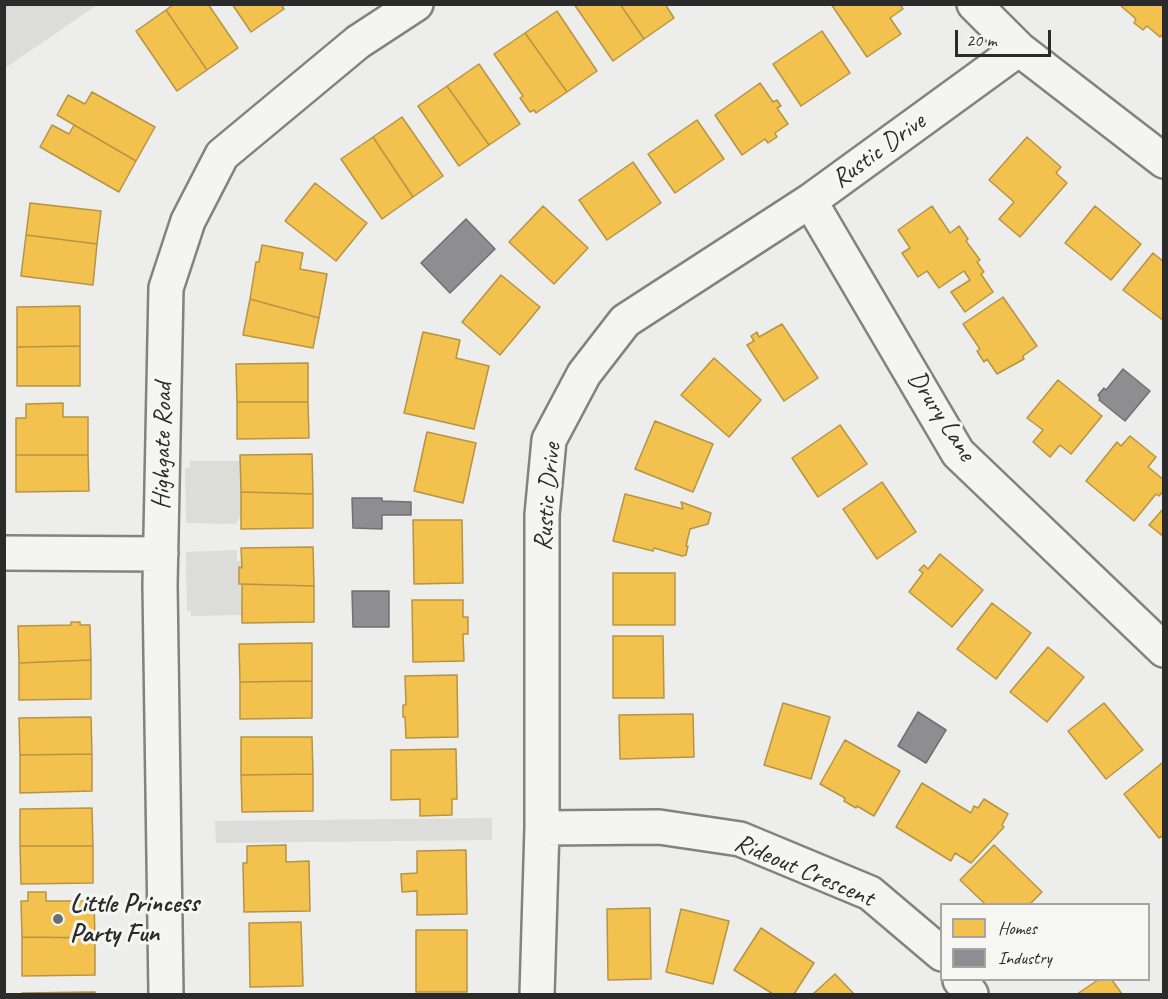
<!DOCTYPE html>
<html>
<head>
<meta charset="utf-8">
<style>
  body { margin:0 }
  #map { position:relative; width:1168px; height:999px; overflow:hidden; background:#ededeb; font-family:Caveat,sans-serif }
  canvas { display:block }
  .frame { position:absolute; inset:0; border:6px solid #2b2b2b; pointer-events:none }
  .legend { position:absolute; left:940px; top:903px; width:210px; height:78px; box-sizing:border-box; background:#f6f6f2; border:2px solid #a5a5a2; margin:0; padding:8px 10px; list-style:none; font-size:18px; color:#2b2b2b }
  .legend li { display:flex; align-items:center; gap:12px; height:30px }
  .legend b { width:30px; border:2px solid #a5a5a2 }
  .scale { position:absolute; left:955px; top:30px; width:96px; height:27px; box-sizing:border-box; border:3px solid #2b2b2b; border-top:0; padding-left:8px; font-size:18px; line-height:21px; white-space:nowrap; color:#2b2b2b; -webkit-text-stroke:4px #f6f6f2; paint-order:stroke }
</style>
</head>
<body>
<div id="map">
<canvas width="1168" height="999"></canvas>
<div class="frame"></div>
<ul class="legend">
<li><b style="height:16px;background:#f2c14e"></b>Homes</li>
<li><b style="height:16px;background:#8d8d92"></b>Industry</li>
</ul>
<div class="scale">20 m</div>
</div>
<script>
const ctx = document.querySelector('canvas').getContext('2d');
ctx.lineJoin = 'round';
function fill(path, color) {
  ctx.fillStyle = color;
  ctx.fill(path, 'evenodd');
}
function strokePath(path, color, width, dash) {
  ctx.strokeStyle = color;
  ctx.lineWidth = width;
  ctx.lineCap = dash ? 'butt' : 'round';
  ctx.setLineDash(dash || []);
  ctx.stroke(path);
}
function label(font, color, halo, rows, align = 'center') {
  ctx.font = font + ' Caveat,sans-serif';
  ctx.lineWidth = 6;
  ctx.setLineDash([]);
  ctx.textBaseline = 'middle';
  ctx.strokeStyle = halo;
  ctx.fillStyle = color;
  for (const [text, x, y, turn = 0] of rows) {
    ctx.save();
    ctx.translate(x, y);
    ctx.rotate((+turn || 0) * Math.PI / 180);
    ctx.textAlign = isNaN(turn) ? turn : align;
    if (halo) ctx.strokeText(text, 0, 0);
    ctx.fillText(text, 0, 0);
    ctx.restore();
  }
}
const green = new Path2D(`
  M5 4H97V5L5 68Z
  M190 461H240L241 516 235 524 186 523 185 468H190Z
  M237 550V561H241L242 568H240L242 615 191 616V611H187L186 552Z
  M492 818V840L216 843 215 821Z`);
const homes = new Path2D(`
  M174 4H208L238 48 207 70 166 10Z
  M232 4H281L284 9 251 32Z
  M574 4H620L644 39 613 61Z
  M620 4H665L674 18 644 39Z
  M831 4H900L903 9 890 18 901 34 867 57Z
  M1122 4H1164V33L1160 37 1147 26 1143 30 1134 23 1136 19 1121 6Z
  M166 10 207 70 177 91 136 31Z
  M557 11 597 71 567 92 525 33Z
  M822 31 850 73 801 106 773 64Z
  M525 33 567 92 536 113 534 110 530 112 520 98 523 96 494 54Z
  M479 64 520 124 489 145 447 86Z
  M760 83 773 102 777 100 781 106 777 108 788 124 775 133 777 137 768 143 765 139 742 155 715 115Z
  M447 86 489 145 459 166 418 106Z
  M92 92 155 127 136 161 57 115 68 95 85 104Z
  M402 117 443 176 413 197 373 137Z
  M697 120 724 159 675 193 648 154Z
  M52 125 69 134 74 125 136 161 119 192 40 147Z
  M373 137 413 197 382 219 341 159Z
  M1027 137 1061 167 1056 173 1067 183 1020 237 999 219 1014 202 989 180Z
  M633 162 661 203 607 240 579 200Z
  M315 183 367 223 336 261 285 221Z
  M30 203 101 211 97 244 26 235Z
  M543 206 588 248 554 284 509 242Z
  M932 206 950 233 959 226 968 239 966 241 980 260 977 262 984 272 981 274 993 292 965 312 951 292 970 280 964 271 939 288 927 271 918 277 902 253 910 248 898 230Z
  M1095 206 1141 244 1111 280 1065 243Z
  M26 235 97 244 93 285 21 276Z
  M262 245 303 253 300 269 327 274 319 318 250 299 256 262H259Z
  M1153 253 1164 262V321L1123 290Z
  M501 275 540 307 500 355 462 322Z
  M1003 297 1037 346 1023 356 1024 359 997 374 987 359 984 362 977 351 980 349 963 324Z
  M250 299 319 318 313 348 243 335Z
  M80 306V346L17 347V307Z
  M782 324 818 378 784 401 747 345 754 341 751 336 757 332 759 337Z
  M423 332 460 340 456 358 489 366 474 429 404 413Z
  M80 346V386H17V347Z
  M714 358 761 400 729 437 681 395Z
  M308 363V402H237L236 364Z
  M1058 380 1102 416 1071 454 1060 445 1050 457 1033 442 1043 430 1027 418Z
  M237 402H308L309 438 237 439Z
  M63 403V417H88V455H16V418H26V404Z
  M655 421 713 444 693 492 635 469Z
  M840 425 867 464 818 497 792 458Z
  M427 432 476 443 463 503 414 491Z
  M1130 436 1156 457 1148 467 1164 480V490L1159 496 1156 494 1134 521 1086 481 1117 442 1121 446Z
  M312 454 313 494 241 492 240 455Z
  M16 455H88L89 491 16 492Z
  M882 482 916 532 877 559 843 509Z
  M241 492 313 494V528L241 529Z
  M625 494 683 509 681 502 711 513 708 524 690 529 686 546H688L686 555 682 556 654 548 653 551 613 541Z
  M1164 508V537L1149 525Z
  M413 520H462L463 583 414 584Z
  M313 547 314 586 239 584V567L242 568 241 548Z
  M940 554 983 590 952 627 909 592 923 573 919 570 924 565 928 569Z
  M613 573H675V625H613Z
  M242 584 314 586V622L242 623Z
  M412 600H463V617H468V634H463L464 661 413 662Z
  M992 603 1031 633 996 679 957 649Z
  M71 622H80V625H90L91 660 19 663 18 626 71 625Z
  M613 636H663L664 698H613Z
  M312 643V681L240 682 239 644Z
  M1048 647 1084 677 1047 722 1010 692Z
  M91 660V699L19 700V663Z
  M457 675 458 737 406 738 405 717H403V705H406L405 676Z
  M312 681V718L240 719V682Z
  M783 703 830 717 811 779 764 765Z
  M1104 703 1143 750 1106 779 1068 731Z
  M693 714 694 757 620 759 619 715Z
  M91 717 92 754 20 755 19 718Z
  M241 737H312L313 774 241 775Z
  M845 740 900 771 874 816 857 806 856 808 844 801 845 798 820 784Z
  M456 749 457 799H452V815L420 816V799L391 800V750Z
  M92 754V791L20 793V755Z
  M1162 763 1164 765V835L1159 838 1124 794Z
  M313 774V811L242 812 241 775Z
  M922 783 971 813 974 806 978 808 984 799 1008 814 1002 825 1004 827 971 863 955 853 951 861 896 827Z
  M92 808 93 846H20V809Z
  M286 845V862L309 861 310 911 244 912 243 863H247V846Z
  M994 845 1042 892 1030 904H985L960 880Z
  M20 846H93V883L21 884Z
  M466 850 467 914 417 915V891L402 892 401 874 417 873V851Z
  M28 892H46V901H94L95 938 22 937 21 901H28Z
  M650 908 651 979 608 980 607 909Z
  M681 909 729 921 713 984 666 972Z
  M301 922 303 986 250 987 249 923Z
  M761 928 814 963 794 994H773L734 970Z
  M416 930H467V992H416Z
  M22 937 95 938V975L22 976Z
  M835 974 854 994H813Z
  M1098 980H1112L1122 994H1077Z
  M95 992V994L22 993Z`);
const industry = new Path2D(`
  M466 219 495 249 450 293 421 263Z
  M1123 369 1150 391 1125 421 1099 400 1100 398 1098 395 1104 388 1106 390Z
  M352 498H382V501L411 502V515H382V529L353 528Z
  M352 591H389V627H353Z
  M918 712 946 730 926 763 898 746Z`);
const street = new Path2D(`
  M974 4 1019 49 1164 161
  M810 201 958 453 1164 650
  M4 553 161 554
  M542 828 659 827 740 839 870 893 942 954
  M960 980 971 994
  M166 994 160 585 166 288 188 221 222 155 358 42 416 4
  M537 994 542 828V515L549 440 584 374 625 321 810 201 1019 49`);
const markers = [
  [58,919,6,"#6f6f6e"]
];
const streetNames = [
  ["Rustic Drive",879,151,-36],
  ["Drury Lane",941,416,57],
  ["Highgate Road",163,446,-89],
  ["Rustic Drive",548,497,-85],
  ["Rideout Crescent",804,871,23]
];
const poiNames = [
  ["Little Princess",70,904],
  ["Party Fun",70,934]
];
fill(green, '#dcdcd9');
fill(homes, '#f2c14e');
strokePath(homes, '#b69444', 1.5);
fill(industry, '#8d8d92');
strokePath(industry, '#707073', 1.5);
strokePath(street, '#828281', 38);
strokePath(street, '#f4f4f2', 33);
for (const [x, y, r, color] of markers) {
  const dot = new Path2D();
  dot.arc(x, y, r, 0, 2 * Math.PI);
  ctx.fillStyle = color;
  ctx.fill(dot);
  strokePath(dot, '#f6f6f2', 2);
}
label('26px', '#2b2b2b', '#f6f6f2', streetNames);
label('bold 26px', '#2b2b2b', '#f6f6f2', poiNames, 'left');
</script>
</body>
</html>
